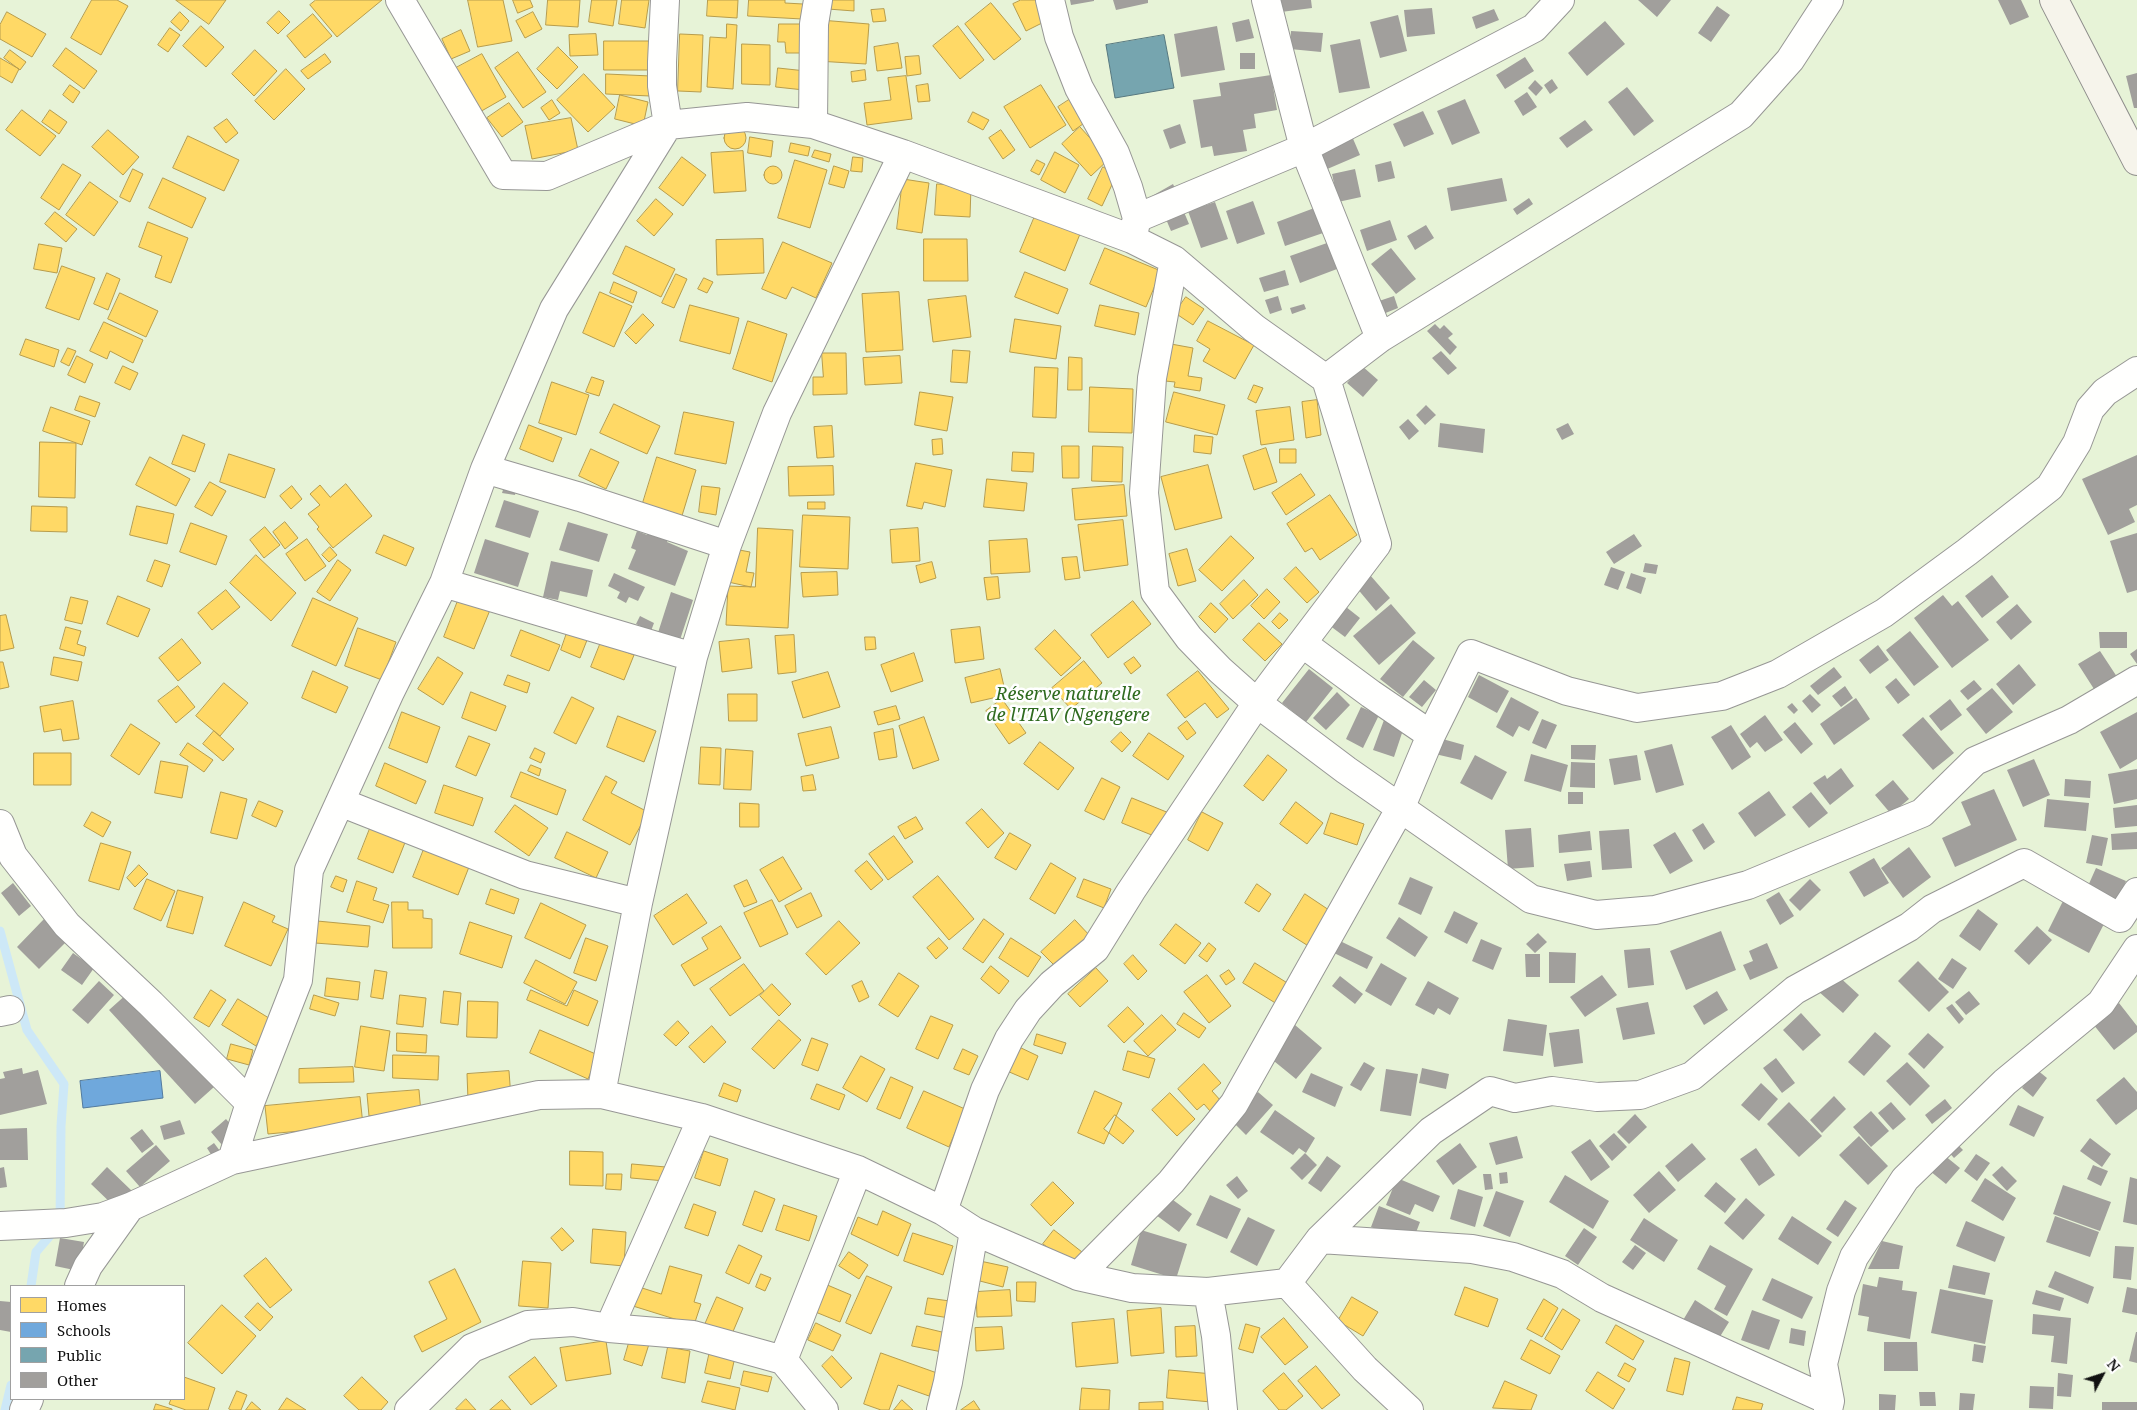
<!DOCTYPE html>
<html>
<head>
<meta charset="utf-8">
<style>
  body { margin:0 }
  #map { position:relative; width:2137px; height:1410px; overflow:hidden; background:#fdfcf7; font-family:"Noto Serif",serif }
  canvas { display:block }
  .legend { position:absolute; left:10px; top:1285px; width:175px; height:115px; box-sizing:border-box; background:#fff; border:1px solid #a0a0a0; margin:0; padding:6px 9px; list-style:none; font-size:15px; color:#111 }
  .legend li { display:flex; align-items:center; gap:10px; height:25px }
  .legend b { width:25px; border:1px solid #a0a0a0 }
  .north { position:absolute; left:2077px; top:1350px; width:50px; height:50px; -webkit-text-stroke:4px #fff; paint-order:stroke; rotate:50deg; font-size:14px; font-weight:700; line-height:20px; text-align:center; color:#111 }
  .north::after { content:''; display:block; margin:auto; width:18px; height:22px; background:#111; clip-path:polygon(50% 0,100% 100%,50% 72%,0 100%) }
</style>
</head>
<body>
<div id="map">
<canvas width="2137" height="1410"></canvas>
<ul class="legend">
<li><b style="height:14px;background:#ffd966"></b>Homes</li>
<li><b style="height:14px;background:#6fa8dc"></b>Schools</li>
<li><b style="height:14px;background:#76a5af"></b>Public</li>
<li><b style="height:14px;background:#a19f9c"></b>Other</li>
</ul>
<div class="north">N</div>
</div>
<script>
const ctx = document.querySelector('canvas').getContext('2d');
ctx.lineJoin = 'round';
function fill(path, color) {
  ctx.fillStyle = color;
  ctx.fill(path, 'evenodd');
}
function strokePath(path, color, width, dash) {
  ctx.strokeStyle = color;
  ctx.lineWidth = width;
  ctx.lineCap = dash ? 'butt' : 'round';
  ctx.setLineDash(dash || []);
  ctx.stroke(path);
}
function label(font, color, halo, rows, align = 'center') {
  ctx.font = font + ' "Noto Serif",serif';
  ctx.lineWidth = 5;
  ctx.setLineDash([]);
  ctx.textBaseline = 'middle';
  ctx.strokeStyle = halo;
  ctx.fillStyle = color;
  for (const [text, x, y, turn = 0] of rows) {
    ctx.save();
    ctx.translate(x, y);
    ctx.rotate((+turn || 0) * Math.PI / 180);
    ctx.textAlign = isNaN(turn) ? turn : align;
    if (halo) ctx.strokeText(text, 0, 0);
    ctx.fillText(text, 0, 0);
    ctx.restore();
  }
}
const green = new Path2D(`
  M0 0H2137V1410H0ZM11 1286H184V1399H11Z`);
const homes = new Path2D(`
  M92 0H117L128 6 101 55 71 38Z
  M176 0H226L209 24Z
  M316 0H382L337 37 310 5Z
  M468 0H503L512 41 478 47Z
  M513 0H530L533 7 518 13Z
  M548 0H580L578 27 546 25Z
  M592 0H617L613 26 589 22Z
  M622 0H649L645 28 619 24Z
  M708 0H738L737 18 707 16Z
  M749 0H785V3L803 4 802 19 748 16Z
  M828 0H854V11L828 9Z
  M1021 0H1041L1050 19 1026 31 1013 4Z
  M991 3 1021 39 994 60 965 24Z
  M884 9 886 21 873 22 871 10Z
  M279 11 290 22 278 34 267 23Z
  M7 12 46 34 32 57 0 39V25Z
  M180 12 189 21 181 31 171 22Z
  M533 12 542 29 525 38 516 21Z
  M313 14 332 36 305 58 287 36Z
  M820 20 869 24 866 64 817 61Z
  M727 24 737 25 733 89 707 87 710 37 726 38Z
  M779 24H801V53H786L785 42H778Z
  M201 26 224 47 206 67 183 46Z
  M958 26 984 60 960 79 933 46Z
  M170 28 180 35 168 52 158 45Z
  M461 30 470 51 451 59 442 39Z
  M596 34 598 55 570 56 569 35Z
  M680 34 703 35 701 92 678 91Z
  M604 41H652V70H604Z
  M898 43 902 68 877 71 874 47Z
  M742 44 770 45V85L742 84Z
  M558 47 578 67 557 89 537 69Z
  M66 48 97 71 84 89 53 66Z
  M10 50 26 62 20 70 4 58Z
  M255 50 277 71 254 96 232 74Z
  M518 52 546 92 523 108 495 68Z
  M325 54 331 62 308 79 301 71Z
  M482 54 506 97 478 113 454 69Z
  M919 56 921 74 907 76 905 57Z
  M0 58 19 69 12 83 0 76Z
  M778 68 806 71 804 90 776 87Z
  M286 69 305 89 274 120 255 101Z
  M865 70 866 80 852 82 851 72Z
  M584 74 615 107 588 132 557 100Z
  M606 74 651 76 650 96 606 94Z
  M906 76 912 119 867 125 864 103 891 100 888 78Z
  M928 84 930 101 918 102 916 86Z
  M70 85 80 92 73 103 63 95Z
  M1041 85 1066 125 1030 148 1004 107Z
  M620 95 648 102 643 126 615 119Z
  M1075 96 1090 119 1073 131 1058 107Z
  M552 100 560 113 549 120 541 108Z
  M509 103 523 122 502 137 487 118Z
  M22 110 56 136 40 156 6 130Z
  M50 110 67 122 59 134 42 122Z
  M973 112 989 120 983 130 968 122Z
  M571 118 578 150 532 159 525 126Z
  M227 119 238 133 226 143 214 128Z
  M1080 127 1109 159 1091 176 1062 144Z
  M724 138a11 11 0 1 1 22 0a11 11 0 1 1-22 0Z
  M108 130 139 157 123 175 92 147Z
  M1001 130 1015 150 1003 159 989 138Z
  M188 136 239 160 224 191 173 168Z
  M750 137 773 141 771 157 748 153Z
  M791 143 810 147 808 156 789 152Z
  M815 150 831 154 829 162 812 157Z
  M743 151 746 191 714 193 711 153Z
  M1055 152 1079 165 1065 193 1041 180Z
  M682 157 706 175 683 206 659 188Z
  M853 157 863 158 862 172 851 171Z
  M795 160 827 170 810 228 778 218Z
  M1037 160 1045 164 1039 175 1031 171Z
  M63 164 81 175 59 210 41 198Z
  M834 166 849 171 844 188 829 184Z
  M764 175a9 9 0 1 1 18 0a9 9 0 1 1-18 0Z
  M1103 167 1117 174 1102 206 1088 199Z
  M133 169 143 174 130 202 120 197Z
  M163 178 206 198 192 228 149 208Z
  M903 179 929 183 922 233 897 229Z
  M90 182 118 202 94 236 66 215Z
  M937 184 971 186 970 217 935 215Z
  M656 199 673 214 654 236 637 221Z
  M55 212 77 229 66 242 45 224Z
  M1035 216 1080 234 1065 271 1020 252Z
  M148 222 188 238 171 283 155 277 162 256 139 247Z
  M763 239 764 273 717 275 716 240Z
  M924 239H967L968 281H924Z
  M783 242 832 263 816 298 792 287 786 299 762 289Z
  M39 244 62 248 57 273 34 269Z
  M626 246 675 269 661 297 613 274Z
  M1105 248 1161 271 1146 307 1090 284Z
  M62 266 95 278 79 320 46 308Z
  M1025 272 1068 289 1058 314 1015 297Z
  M107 273 120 279 108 310 94 304Z
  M676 274 687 279 674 308 662 303Z
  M704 278 713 282 707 293 698 289Z
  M614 282 637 292 633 303 610 293Z
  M600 292 632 306 614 347 583 333Z
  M899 292 903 350 866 352 862 294Z
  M120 293 158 311 146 337 108 319Z
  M966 296 971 337 933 342 928 300Z
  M1186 297 1204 309 1193 325 1175 313Z
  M690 305 739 318 730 354 680 341Z
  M1100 305 1139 313 1135 335 1095 326Z
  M643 314 654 325 636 344 625 333Z
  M1015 319 1061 326 1056 359 1010 352Z
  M748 321 787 334 772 382 733 369Z
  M1208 321 1254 345 1235 379 1203 361 1210 349 1197 341Z
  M104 322 143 340 133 363 110 351 107 359 90 351Z
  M26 339 59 350 54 367 20 355Z
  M1171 344 1193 348 1188 376 1202 378 1200 391 1174 387 1175 382 1165 381Z
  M68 348 76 351 69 366 61 362Z
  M953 350 970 351 967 383 951 382Z
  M822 353H846L847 394 813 395V377H823Z
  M77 356 93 364 85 383 68 375Z
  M900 356 902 383 865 385 863 358Z
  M1069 357 1082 358V390H1068Z
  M123 366 138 373 130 390 115 383Z
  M1035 367 1058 368 1056 418 1033 417Z
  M592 377 604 381 599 396 586 392Z
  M552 382 589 395 576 435 539 423Z
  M1254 385 1263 388 1256 403 1248 399Z
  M1090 387 1133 389 1132 433 1089 432Z
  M920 392 953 397 947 431 915 425Z
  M1174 392 1225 405 1217 435 1166 422Z
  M80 396 100 403 95 417 75 410Z
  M1317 400 1321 435 1306 438 1302 402Z
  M614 404 660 426 647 454 600 433Z
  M51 407 90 421 82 445 43 431Z
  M1290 407 1294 440 1261 445 1256 411Z
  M684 412 734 422 726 464 675 454Z
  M529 425 562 438 553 462 520 449Z
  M832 426 834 457 817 458 814 427Z
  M183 435 205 444 195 472 172 464Z
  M1195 435 1213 437 1211 454 1194 452Z
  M942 439 943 454 933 455 932 440Z
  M40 442 76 443 75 498 39 497Z
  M1062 446H1079V478H1063Z
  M1093 446 1123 447 1122 482 1092 481Z
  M1266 448 1277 482 1254 490 1243 456Z
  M591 449 619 462 606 489 579 476Z
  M1280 449H1296V463H1280Z
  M1013 452 1034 453 1033 472 1012 471Z
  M229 454 275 469 265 498 220 482Z
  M150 457 190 479 176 506 136 485Z
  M657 457 696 470 681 519 642 506Z
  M916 463 952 470 945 507 924 502 922 509 907 506Z
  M1208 465 1222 518 1175 530 1161 477Z
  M833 466 834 495 789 496 788 467Z
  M1301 474 1315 495 1286 515 1272 493Z
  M987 479 1027 483 1024 511 984 507Z
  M210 482 226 491 212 516 195 507Z
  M346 484 372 516 333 548 317 529 319 527 308 514 320 505 310 494 320 485 330 497Z
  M1124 485 1127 516 1075 520 1072 489Z
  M292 486 302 499 291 509 280 496Z
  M702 486 720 488 716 515 699 512Z
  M1330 495 1357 535 1320 560 1312 548 1305 552 1287 524Z
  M808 502H825V509H808Z
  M32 506 67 507V532L31 531Z
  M137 506 174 514 167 544 130 535Z
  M803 515 850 517 848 569 800 567Z
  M1123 520 1128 565 1084 571 1078 525Z
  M285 522 298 538 285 549 273 532Z
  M191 523 227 536 216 565 180 552Z
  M265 527 280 545 264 558 250 540Z
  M758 528 793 530 788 628 726 625 728 586 755 587Z
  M918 528 920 561 892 563 890 530Z
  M384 535 414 548 406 566 376 553Z
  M1231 536 1254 558 1222 591 1199 570Z
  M307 539 326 566 305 581 286 554Z
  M1027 539 1030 572 991 574 989 541Z
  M330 547 337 555 329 562 322 555Z
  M734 549 750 552 746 572 754 573 751 587 728 582Z
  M1187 549 1196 581 1178 586 1169 554Z
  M256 555 296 593 271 621 230 583Z
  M1077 557 1080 578 1065 580 1062 558Z
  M155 560 170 565 162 587 147 581Z
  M338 560 351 570 330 601 317 592Z
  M932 562 936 578 920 583 916 566Z
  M1296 567 1319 592 1307 603 1284 579Z
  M837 572 838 595 803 597 801 573Z
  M998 577 1000 598 987 600 984 578Z
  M1244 580 1258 595 1233 619 1220 604Z
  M1267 589 1280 602 1264 619 1251 606Z
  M226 590 240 607 212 630 198 613Z
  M118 596 150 609 138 637 107 624Z
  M71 597 88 601 82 624 65 620Z
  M313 598 358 618 336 666 292 646Z
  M459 598 490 610 474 649 444 637Z
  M1133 601 1151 624 1108 658 1091 635Z
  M1211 603 1228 619 1215 633 1199 617Z
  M1280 613 1288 620 1279 629 1272 622Z
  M6 615 14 648 0 651V616Z
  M1259 623 1282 644 1265 661 1243 640Z
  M66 627 81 631 77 644 86 647 84 656 60 649Z
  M569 627 589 635 580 658 561 650Z
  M980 627 984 659 955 663 951 630Z
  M358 628 396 642 382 680 345 666Z
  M521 630 560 645 549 671 511 656Z
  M1055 630 1081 658 1061 676 1035 649Z
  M794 635 796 672 778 674 775 636Z
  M865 637H875L876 649 866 650Z
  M182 639 201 663 178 681 159 658Z
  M749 639 752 668 722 672 719 642Z
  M601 642 634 655 624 680 591 667Z
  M914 653 923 681 891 692 881 665Z
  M54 657 82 662 78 681 51 675Z
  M438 657 463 673 443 705 418 689Z
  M1134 657 1141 666 1131 674 1124 664Z
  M1084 661 1102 683 1071 709 1052 688Z
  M0 662H3L9 687 0 689Z
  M1000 669 1006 695 971 703 965 678Z
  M313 671 348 687 336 713 302 698Z
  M1198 671 1229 709 1217 718 1205 703 1185 718 1167 695Z
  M828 672 840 707 803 718 792 682Z
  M508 675 530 683 527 693 504 685Z
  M224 683 248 703 220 736 196 716Z
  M178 686 195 707 176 723 158 701Z
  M471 692 506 706 496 731 462 718Z
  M728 694H757V721H729Z
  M572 697 594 708 576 744 554 733Z
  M1002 699 1026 733 1009 744 986 711Z
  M73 701 79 739 63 741 61 729 44 732 40 707Z
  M896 706 900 719 878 725 874 712Z
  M402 712 440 727 427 763 389 748Z
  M618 716 656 731 644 762 607 747Z
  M924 717 939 760 913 769 899 726Z
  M1187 721 1196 733 1187 740 1178 728Z
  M131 724 160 743 139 775 111 756Z
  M831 727 839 758 806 766 798 734Z
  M893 729 897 757 879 760 874 733Z
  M214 731 234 749 223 761 203 744Z
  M1121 732 1131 742 1122 752 1111 742Z
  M1149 733 1184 756 1168 780 1133 756Z
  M469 736 490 744 476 776 456 767Z
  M1040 742 1074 768 1058 790 1024 764Z
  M188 743 213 760 204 772 180 755Z
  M701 747 721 748 720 785 699 784Z
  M535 748 545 753 541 763 530 758Z
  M726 749 753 751 751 790 724 789Z
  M34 753H71V785H34Z
  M1268 755 1287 770 1263 801 1244 786Z
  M161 761 188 766 182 798 155 793Z
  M385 763 426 781 416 804 376 786Z
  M531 765 541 769 539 776 528 771Z
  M521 772 566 790 557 815 511 797Z
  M813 775 816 790 803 791 801 777Z
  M606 776 617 782 611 793 648 812 630 845 583 820Z
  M1102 778 1120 787 1104 820 1085 811Z
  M444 785 483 798 473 826 435 813Z
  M221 792 247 799 237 839 211 833Z
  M1132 798 1169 813 1159 838 1122 823Z
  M259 801 283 811 276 827 252 816Z
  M1296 802 1323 823 1307 844 1280 824Z
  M740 803 759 804V827H740Z
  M515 805 548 828 529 856 495 832Z
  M982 809 1004 833 988 848 966 823Z
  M92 812 111 822 103 837 84 826Z
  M1202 812 1223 823 1208 851 1188 840Z
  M1331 813 1364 824 1357 845 1324 834Z
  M916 817 923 829 905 839 898 827Z
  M371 826 406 840 393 873 358 859Z
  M567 832 608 852 596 878 555 858Z
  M1010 833 1031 845 1016 870 995 858Z
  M894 836 913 862 888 880 869 854Z
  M101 843 131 852 119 890 89 881Z
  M424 849 469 867 458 895 413 877Z
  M783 857 802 889 779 902 760 870Z
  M867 861 883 880 871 890 855 871Z
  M1051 863 1076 878 1055 914 1030 899Z
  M139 865 148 874 135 887 127 878Z
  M336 876 347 880 343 892 331 887Z
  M938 876 974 919 949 940 913 897Z
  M147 879 175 891 161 921 134 909Z
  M1084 879 1111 889 1104 908 1077 897Z
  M747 880 757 902 744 907 734 886Z
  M357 881 377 888 373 900 389 905 383 923 347 912Z
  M1257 884 1271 894 1259 912 1245 903Z
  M491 889 519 899 514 914 486 904Z
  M178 890 203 897 193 934 167 927Z
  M811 893 822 916 797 928 785 906Z
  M687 894 707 923 673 945 654 916Z
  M1305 894 1332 912 1310 947 1283 930Z
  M772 900 788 934 760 947 744 913Z
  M244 902 275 916 272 922 288 929 271 966 225 946Z
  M392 902H408V910H423V918L432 919V948H393Z
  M541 903 586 925 570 959 525 938Z
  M984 919 1004 934 983 963 963 949Z
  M1075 920 1092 938 1058 969 1041 952Z
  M317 921 370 926 368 947 315 943Z
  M839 921 860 943 826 975 806 954Z
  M470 922 512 936 502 968 460 954Z
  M1176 924 1201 943 1185 964 1160 945Z
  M721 926 741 958 694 986 681 965 708 949 702 938Z
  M586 938 608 946 596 981 574 973Z
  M939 938 948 948 936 959 927 948Z
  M1011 938 1041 957 1028 977 999 958Z
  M1209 943 1216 949 1207 962 1199 956Z
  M1133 955 1147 971 1138 980 1124 964Z
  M536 960 577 982 565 1004 524 983Z
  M1255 963 1289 984 1277 1004 1243 983Z
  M744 964 764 991 730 1016 710 989Z
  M991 966 1009 981 999 994 981 979Z
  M1096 968 1108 981 1080 1007 1068 994Z
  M375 970 387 972 383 999 371 997Z
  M1229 970 1235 979 1226 985 1220 976Z
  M899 973 919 986 898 1017 879 1005Z
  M1207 975 1231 1006 1209 1023 1184 992Z
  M327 978 360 982 358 1000 325 996Z
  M862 981 869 997 859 1002 852 986Z
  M772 984 791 1004 779 1016 760 996Z
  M211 990 226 1000 209 1027 194 1018Z
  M531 990 567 1006 574 990 598 1001 588 1026 527 1000Z
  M444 991 461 993 458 1025 441 1023Z
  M314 995 339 1003 335 1016 310 1009Z
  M400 995 426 998 423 1027 397 1024Z
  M238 999 272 1020 256 1046 222 1025Z
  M468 1001 498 1002 497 1038 467 1037Z
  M1128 1007 1144 1024 1124 1043 1108 1026Z
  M1184 1013 1206 1028 1199 1038 1177 1024Z
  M1162 1015 1176 1030 1148 1056 1134 1041Z
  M931 1016 953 1025 938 1059 916 1049Z
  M779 1020 801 1040 774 1069 752 1049Z
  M678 1021 689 1033 676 1046 664 1035Z
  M361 1026 390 1031 384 1071 355 1067Z
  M712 1026 726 1042 704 1063 689 1047Z
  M540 1030 598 1055 588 1079 530 1053Z
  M397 1033 427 1035 426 1053 397 1051Z
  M1037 1034 1066 1043 1062 1054 1034 1045Z
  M812 1038 828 1044 818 1071 802 1065Z
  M231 1044 253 1050 249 1065 227 1059Z
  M1017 1046 1038 1056 1028 1080 1007 1071Z
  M963 1049 978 1056 969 1075 954 1069Z
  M1128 1051 1155 1059 1149 1078 1123 1070Z
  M393 1055 439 1056 438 1080 393 1078Z
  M861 1056 885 1069 867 1102 843 1088Z
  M1204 1064 1221 1083 1212 1091 1221 1101 1210 1111 1204 1104 1197 1110 1178 1089Z
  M353 1067 354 1082 299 1083V1069Z
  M509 1071 511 1098 468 1100 467 1074Z
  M891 1077 913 1087 900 1119 877 1109Z
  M724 1083 741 1090 737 1102 719 1096Z
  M817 1084 845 1095 839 1110 811 1099Z
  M419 1090 421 1113 369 1116 367 1094Z
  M924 1091 965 1109 949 1147 907 1128Z
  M1095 1091 1122 1103 1104 1144 1078 1133Z
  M1170 1093 1195 1119 1177 1136 1152 1110Z
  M360 1097 363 1125 268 1134 265 1106Z
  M1115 1115 1134 1131 1123 1144 1104 1129Z
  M570 1151 603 1152V1186L570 1185Z
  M704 1151 728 1159 720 1186 695 1178Z
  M632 1164 666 1167 665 1181 631 1178Z
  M607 1174H622L621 1190 606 1189Z
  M1053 1182 1074 1203 1051 1226 1031 1205Z
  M755 1191 775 1199 762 1232 743 1225Z
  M694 1204 716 1212 708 1236 685 1228Z
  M784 1205 817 1216 809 1241 776 1230Z
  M883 1211 911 1224 898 1256 851 1234 858 1217 877 1225Z
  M562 1228 574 1241 562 1251 551 1238Z
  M593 1229 626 1232 624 1266 591 1263Z
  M1054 1230 1082 1252 1071 1265 1043 1244Z
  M913 1233 953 1246 943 1275 904 1261Z
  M739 1245 762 1256 749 1284 726 1273Z
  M849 1252 868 1265 859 1279 839 1266Z
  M266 1258 292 1290 270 1308 244 1276Z
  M523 1261 551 1263 548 1308 519 1306Z
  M980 1261 1008 1267 1003 1287 976 1280Z
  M670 1266 702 1275 694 1302 701 1304 694 1325 633 1306 639 1287 661 1294Z
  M455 1269 481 1322 422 1352 414 1336 447 1319 429 1282Z
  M761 1274 771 1278 765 1291 756 1287Z
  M867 1276 892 1287 871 1334 846 1323Z
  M1017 1282H1036L1035 1302 1017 1301Z
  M825 1284 851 1295 840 1322 813 1311Z
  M1465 1287 1498 1299 1488 1327 1455 1315Z
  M1010 1290 1012 1316 977 1317 976 1292Z
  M717 1297 743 1308 729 1341 703 1329Z
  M1352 1297 1378 1312 1363 1336 1338 1321Z
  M928 1298 957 1302 955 1319 925 1314Z
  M1544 1299 1558 1308 1542 1337 1527 1329Z
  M258 1303 273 1317 260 1331 245 1317Z
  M222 1305 256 1336 222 1374 188 1343Z
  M1161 1308 1164 1353 1131 1356 1127 1311Z
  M1563 1309 1580 1320 1562 1350 1545 1339Z
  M1284 1318 1308 1347 1285 1365 1261 1337Z
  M1114 1319 1118 1363 1076 1367 1072 1323Z
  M816 1323 841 1335 833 1351 808 1340Z
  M1246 1324 1260 1328 1253 1353 1239 1349Z
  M1616 1325 1644 1341 1633 1360 1606 1343Z
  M917 1326 946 1333 942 1352 912 1346Z
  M1195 1326 1197 1356 1176 1357 1175 1327Z
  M1002 1327 1004 1349 976 1351 975 1328Z
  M631 1336 650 1341 642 1366 624 1360Z
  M1531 1340 1560 1356 1550 1374 1521 1359Z
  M606 1341 611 1374 566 1381 560 1348Z
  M668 1347 690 1351 685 1383 662 1378Z
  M710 1351 735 1357 730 1379 705 1373Z
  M881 1353 937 1373 929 1396 898 1385 889 1410H881L864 1404Z
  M832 1356 852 1378 841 1388 822 1366Z
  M535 1357 557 1386 531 1405 509 1377Z
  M1675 1358 1690 1362 1683 1395 1667 1391Z
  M1625 1363 1636 1369 1629 1382 1618 1376Z
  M1316 1366 1340 1395 1322 1409 1298 1381Z
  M1169 1370 1213 1374 1211 1402 1167 1398Z
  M744 1371 772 1377 768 1392 741 1385Z
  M1598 1372 1625 1389 1613 1409 1586 1391Z
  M1284 1373 1303 1396 1286 1410H1279L1263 1391Z
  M184 1377 215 1388 208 1410H186L169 1404 171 1399H184Z
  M362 1377 388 1402 381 1410H359L344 1396Z
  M708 1381 740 1388 735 1410 702 1402Z
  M1505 1381 1537 1395 1531 1410 1493 1408Z
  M1082 1388 1110 1390 1109 1410H1080Z
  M237 1391 247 1395 241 1410H231L229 1409Z
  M1737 1397 1763 1404 1761 1410H1733Z
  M287 1398 306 1410H279Z
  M466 1399 476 1410H458L456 1409Z
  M502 1400 511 1410H490Z
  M902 1400 913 1410H894Z
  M974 1401 980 1410H961Z
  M252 1402 261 1410H246Z
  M1163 1402V1410H1139V1403Z
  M156 1404 172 1409V1410H154Z`);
const schools = new Path2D(`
  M160 1071 163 1098 83 1108 80 1081Z`);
const public = new Path2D(`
  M1164 35 1174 88 1115 98 1106 45Z`);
const stream = new Path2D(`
  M0 931 27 1030 64 1084 61 1126 60 1224 36 1252 31 1286
  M5 1410 11 1385`);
const building = new Path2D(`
  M1070 0H1094V1L1071 5Z
  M1113 0H1148V3L1116 10Z
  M1279 0H1311L1312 8 1281 12Z
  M1638 0H1671L1657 17Z
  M1998 0H2021L2029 17 2010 25Z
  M1717 6 1730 15 1711 42 1698 33Z
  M1432 8 1435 34 1407 37 1404 10Z
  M1494 9 1499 20 1476 29 1472 17Z
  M1398 15 1407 51 1380 58 1370 22Z
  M1249 19 1254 38 1236 42 1232 23Z
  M1605 21 1625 44 1587 76 1568 53Z
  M1217 26 1225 70 1181 77 1174 34Z
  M1291 31 1323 33 1321 52 1290 49Z
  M1360 39 1370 88 1339 93 1330 45Z
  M1240 53H1255V69H1240Z
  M1525 57 1534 71 1505 89 1496 75Z
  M2137 73V108H2134L2126 76Z
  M1271 75 1277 110 1254 114 1256 128 1243 130 1247 151 1214 156 1212 146 1201 148 1193 100 1221 96 1219 83Z
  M1552 79 1558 88 1550 94 1544 85Z
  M1535 80 1543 88 1536 96 1528 88Z
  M1627 87 1654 121 1634 136 1608 102Z
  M1527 92 1537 107 1523 116 1514 101Z
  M1465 99 1480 133 1452 145 1437 111Z
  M1423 111 1434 134 1404 147 1393 124Z
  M1585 120 1593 130 1567 148 1559 138Z
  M1180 124 1186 143 1170 149 1163 130Z
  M1351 134 1360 155 1325 170 1316 149Z
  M1391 161 1395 178 1378 182 1375 165Z
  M1355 169 1361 197 1338 202 1332 174Z
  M1502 178 1507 201 1451 211 1447 188Z
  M1173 184 1178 195 1158 206 1152 196Z
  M1529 198 1533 204 1517 215 1513 209Z
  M1253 201 1265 234 1237 244 1226 211Z
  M1215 202 1228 239 1201 248 1188 211Z
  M1181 205 1189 224 1171 231 1163 212Z
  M1317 207 1326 232 1285 246 1277 222Z
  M1390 220 1397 240 1367 251 1360 230Z
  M1426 225 1434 238 1415 250 1407 236Z
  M1327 243 1337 269 1300 283 1290 256Z
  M1391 248 1416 279 1396 294 1371 264Z
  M1285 270 1289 285 1264 292 1259 278Z
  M1278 296 1282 310 1270 314 1265 300Z
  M1394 296 1398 308 1383 314 1379 301Z
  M1304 304 1306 309 1292 314 1290 308Z
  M1435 324 1440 329 1444 325 1453 334 1448 338 1457 347 1450 355 1427 331Z
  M1441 351 1457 368 1448 375 1432 358Z
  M1362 366 1378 380 1363 397 1347 383Z
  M1426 405 1436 415 1425 425 1416 415Z
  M1408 419 1419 431 1409 440 1399 427Z
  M1440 423 1485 429 1483 453 1438 447Z
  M1568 423 1574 434 1562 440 1556 429Z
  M2137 455V505L2129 509 2135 522 2108 535 2082 479Z
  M505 483 517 486 515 495 502 493Z
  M504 500 539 511 530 538 495 527Z
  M568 522 608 534 599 562 559 550Z
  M637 531 647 535 649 531 668 539 667 542 688 551 675 586 628 569 636 550 631 548Z
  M2137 533V590L2127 593 2110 541Z
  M1634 534 1642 546 1614 564 1606 552Z
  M485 539 529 553 518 587 474 573Z
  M551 561 593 570 587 597 560 591 558 600 543 597Z
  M1645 563 1658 565 1656 574 1643 572Z
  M1611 567 1625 572 1618 590 1604 585Z
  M614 573 645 587 638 601 629 597 626 603 617 598 620 592 608 586Z
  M1631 573 1646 578 1641 594 1626 588Z
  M1370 575 1390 598 1376 611 1356 587Z
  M1992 575 2009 597 1982 618 1965 596Z
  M671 592 693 600 678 646 656 639Z
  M1943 595 1952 606 1958 601 1989 640 1952 668 1914 618Z
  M1341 603 1360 618 1345 637 1325 622Z
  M1391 604 1416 633 1379 665 1353 636Z
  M2017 604 2032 622 2011 640 1996 622Z
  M640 616 654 623 651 631 636 624Z
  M1910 631 1939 667 1914 686 1886 650Z
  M2099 632H2127V648H2100Z
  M1413 640 1435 658 1403 697 1380 679Z
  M1878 645 1889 660 1870 674 1859 660Z
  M2137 649V664L2130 654Z
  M2100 651 2123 686 2101 700 2078 664Z
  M2019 664 2036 685 2013 705 1996 684Z
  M1834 667 1842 677 1818 695 1810 686Z
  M1309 669 1333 688 1306 722 1282 703Z
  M1479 675 1509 691 1497 713 1468 697Z
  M1896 678 1910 695 1898 704 1885 687Z
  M1424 680 1436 690 1422 707 1409 697Z
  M1974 680 1982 689 1968 700 1960 691Z
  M1845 686 1853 698 1841 707 1832 696Z
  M1992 688 2013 712 1986 734 1966 709Z
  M1337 692 1350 705 1326 730 1313 718Z
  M1810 694 1821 705 1812 713 1802 701Z
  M1511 697 1539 712 1529 731 1519 726 1513 737 1496 727Z
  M1856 698 1870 719 1834 745 1820 724Z
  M1950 699 1962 715 1941 731 1929 716Z
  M1792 703 1798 710 1794 714 1787 707Z
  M1361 707 1379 715 1363 748 1346 739Z
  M2137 712V759L2120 769 2100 732Z
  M1765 715 1783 740 1765 752 1757 742 1750 748 1740 734Z
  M1923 717 1954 753 1933 770 1902 735Z
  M1542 719 1557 725 1546 749 1532 743Z
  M1384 720 1404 727 1394 757 1373 750Z
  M1795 722 1813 744 1801 754 1783 732Z
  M1731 725 1751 757 1732 770 1711 737Z
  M1439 738 1464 745 1461 760 1435 754Z
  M1672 744 1684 785 1656 793 1644 751Z
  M1571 745H1596L1595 760 1571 759Z
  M1531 754 1568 765 1561 792 1524 781Z
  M1475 755 1507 772 1492 800 1460 783Z
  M1637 755 1641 780 1614 785 1609 759Z
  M2034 759 2050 795 2023 807 2007 770Z
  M1571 762 1595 763V788L1570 787Z
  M1841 768 1854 786 1830 805 1813 783 1825 775 1827 779Z
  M2137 769V799L2114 804 2108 774Z
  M2065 779 2091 781 2090 798 2064 796Z
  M1893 780 1909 799 1891 814 1875 795Z
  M1994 789 2017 840 1955 867 1942 838 1971 825 1961 802Z
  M1769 791 1786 815 1755 837 1738 813Z
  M1568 792H1583V804H1568Z
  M1811 792 1828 813 1809 828 1792 807Z
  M2047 799 2089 803 2086 831 2044 827Z
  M2137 805V826L2115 828 2113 808Z
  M1703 823 1715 842 1704 850 1692 830Z
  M1531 828 1534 867 1508 869 1505 830Z
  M1629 829 1632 868 1602 870 1599 831Z
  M1590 831 1592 850 1559 853 1558 835Z
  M1675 832 1693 861 1670 874 1653 845Z
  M2137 832V849L2112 850 2111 834Z
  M2092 835 2108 838 2102 866 2086 863Z
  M1909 847 1931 877 1903 898 1881 868Z
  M1874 858 1889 883 1864 897 1849 872Z
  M1590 861 1592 877 1567 881 1564 864Z
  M2096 868 2126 881 2114 908 2084 895Z
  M1410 877 1433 887 1421 915 1398 904Z
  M1810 879 1821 890 1800 911 1789 900Z
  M13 883 31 906 19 916 1 893Z
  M1779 892 1794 916 1780 925 1766 900Z
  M2063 901 2105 922 2089 953 2048 931Z
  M1978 909 1998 924 1980 951 1959 936Z
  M1454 911 1478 923 1467 944 1444 932Z
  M1399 917 1428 937 1415 957 1386 938Z
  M44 919 67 941 39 969 17 947Z
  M2037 926 2052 940 2029 965 2014 951Z
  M1721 931 1736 970 1686 990 1670 951Z
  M1538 933 1547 942 1535 953 1526 944Z
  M1481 939 1502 948 1493 970 1472 961Z
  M1338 940 1373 957 1367 969 1332 952Z
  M1767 943 1778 968 1750 980 1743 965 1753 961 1749 951Z
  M1650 948 1654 985 1628 988 1624 950Z
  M1549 952 1576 953 1575 983H1549Z
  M73 953 94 968 82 985 61 970Z
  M1525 954H1540V977H1526Z
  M1952 958 1967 968 1953 989 1938 979Z
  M1918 961 1949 992 1929 1012 1898 981Z
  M1381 963 1407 978 1391 1006 1365 991Z
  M1835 973 1859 995 1843 1013 1818 991Z
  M1602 975 1617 995 1585 1017 1570 997Z
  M1340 976 1363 994 1355 1004 1332 986Z
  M99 981 114 995 88 1024 72 1010Z
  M1428 981 1459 998 1450 1015 1438 1008 1434 1015 1415 1005Z
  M1717 991 1728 1010 1704 1025 1693 1006Z
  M1969 991 1980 1004 1966 1015 1955 1002Z
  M128 993 214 1087 195 1104 109 1010Z
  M1648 1002 1655 1034 1623 1040 1616 1008Z
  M2119 1003 2137 1026V1032L2114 1050 2093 1024Z
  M1952 1004 1964 1019 1959 1024 1946 1008Z
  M1801 1013 1821 1035 1803 1051 1783 1030Z
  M1508 1019 1547 1025 1543 1056 1503 1051Z
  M1295 1025 1322 1048 1296 1079 1269 1057Z
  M1579 1029 1583 1063 1554 1067 1549 1033Z
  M1875 1032 1891 1046 1864 1076 1848 1062Z
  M1928 1033 1944 1047 1924 1069 1908 1054Z
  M1776 1058 1795 1083 1782 1093 1763 1068Z
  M1364 1062 1375 1068 1361 1091 1350 1085Z
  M1907 1062 1930 1086 1910 1106 1886 1081Z
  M22 1068 23 1074 38 1070 47 1104 0 1115V1079L5 1078 3 1072Z
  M1422 1068 1449 1074 1446 1089 1419 1083Z
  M1386 1069 1418 1074 1411 1116 1380 1111Z
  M2036 1069 2047 1078 2033 1097 2022 1088Z
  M1311 1073 1343 1087 1335 1107 1302 1092Z
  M2124 1077 2137 1092V1109L2116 1125 2096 1100Z
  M1761 1083 1778 1099 1759 1121 1741 1105Z
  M1258 1092 1273 1105 1246 1135 1232 1121Z
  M1834 1096 1846 1109 1822 1133 1810 1120Z
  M1945 1099 1952 1108 1932 1124 1925 1115Z
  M1789 1102 1822 1136 1799 1157 1767 1124Z
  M1891 1102 1906 1119 1893 1130 1878 1113Z
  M2018 1105 2044 1117 2034 1137 2009 1125Z
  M1275 1110 1315 1138 1306 1153 1299 1148 1293 1155 1260 1132Z
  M1871 1111 1889 1131 1871 1147 1853 1127Z
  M1635 1114 1647 1127 1629 1144 1617 1132Z
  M226 1119 237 1132 222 1145 211 1132Z
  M180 1120 185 1134 164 1140 160 1126Z
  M27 1128 28 1160H0V1129Z
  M142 1129 154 1144 142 1153 130 1138Z
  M1614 1133 1627 1147 1612 1161 1599 1146Z
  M1517 1136 1523 1158 1496 1165 1489 1143Z
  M1859 1136 1888 1166 1868 1185 1839 1155Z
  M2090 1138 2111 1154 2102 1167 2080 1151Z
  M1590 1139 1610 1167 1591 1181 1571 1152Z
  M1955 1142 1963 1150 1954 1158 1946 1149Z
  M214 1143 220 1151 212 1156 207 1148Z
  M1460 1143 1477 1167 1453 1185 1436 1161Z
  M1692 1143 1706 1159 1678 1182 1665 1166Z
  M156 1145 170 1161 140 1187 126 1171Z
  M1756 1148 1775 1175 1759 1186 1740 1159Z
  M1305 1153 1317 1165 1302 1180 1290 1168Z
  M1976 1154 1990 1163 1977 1181 1964 1171Z
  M1944 1155 1960 1168 1946 1184 1930 1171Z
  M1327 1156 1341 1166 1321 1192 1308 1183Z
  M2093 1165 2108 1171 2101 1186 2087 1179Z
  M2002 1166 2017 1181 2007 1191 1992 1175Z
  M4 1167 7 1187 0 1188V1168Z
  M107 1167 132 1191 116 1208 91 1184Z
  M1659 1171 1676 1190 1649 1213 1633 1195Z
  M1507 1172 1508 1183 1500 1184 1499 1173Z
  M1483 1174H1491L1493 1189 1485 1190Z
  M1565 1175 1609 1201 1593 1229 1549 1202Z
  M1237 1176 1248 1191 1238 1199 1226 1185Z
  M2130 1177 2137 1179V1225L2123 1222Z
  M1397 1178 1440 1196 1433 1212 1415 1204 1410 1215 1386 1205Z
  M1985 1178 2016 1198 2003 1221 1971 1201Z
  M1716 1182 1736 1199 1725 1213 1704 1196Z
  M2063 1185 2111 1202 2100 1231 2053 1214Z
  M1458 1189 1483 1197 1475 1227 1450 1219Z
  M1496 1191 1524 1201 1510 1237 1483 1226Z
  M1210 1195 1241 1209 1227 1239 1196 1225Z
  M1169 1197 1192 1214 1179 1232 1156 1215Z
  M1746 1198 1765 1215 1743 1240 1724 1223Z
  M1845 1200 1857 1208 1838 1237 1826 1229Z
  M1379 1206 1420 1222 1412 1243 1371 1227Z
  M1792 1216 1832 1242 1818 1265 1778 1239Z
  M2055 1216 2099 1232 2090 1257 2046 1242Z
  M1248 1217 1275 1230 1257 1266 1230 1252Z
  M1644 1218 1678 1240 1664 1262 1630 1240Z
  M1966 1221 2005 1237 1995 1262 1956 1246Z
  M1584 1228 1597 1237 1578 1265 1565 1256Z
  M1141 1230 1187 1244 1176 1279 1131 1265Z
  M60 1238 84 1242 79 1271 55 1266Z
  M1882 1241 1903 1246 1899 1269H1868Z
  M1635 1245 1646 1253 1633 1270 1622 1262Z
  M1710 1245 1753 1269 1727 1316 1714 1309 1726 1286 1697 1269Z
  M2115 1246 2134 1247 2131 1280 2113 1278Z
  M1953 1265 1990 1273 1985 1295 1948 1288Z
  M2055 1271 2094 1287 2088 1304 2048 1287Z
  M1879 1277 1903 1281 1902 1290 1917 1292 1910 1339 1867 1331 1869 1317 1858 1315 1863 1284 1877 1287Z
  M1772 1278 1813 1297 1802 1319 1762 1300Z
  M2127 1287 2137 1289V1315L2122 1312Z
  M1940 1289 1993 1300 1985 1344 1931 1333Z
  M2036 1290 2064 1298 2060 1311 2032 1304Z
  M1695 1300 1729 1322 1716 1343 1682 1322Z
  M0 1301 11 1302V1332L0 1330Z
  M1752 1310 1780 1320 1769 1350 1741 1340Z
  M2033 1314 2071 1318 2067 1364 2051 1362 2054 1336 2032 1334Z
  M1791 1328 1806 1331 1804 1346 1789 1343Z
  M2136 1332H2137V1363L2129 1361Z
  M1884 1342H1917L1918 1371H1884Z
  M1974 1344 1986 1346 1983 1363 1972 1361Z
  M2058 1373 2073 1375 2071 1397 2057 1396Z
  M2030 1386 2054 1387 2053 1409 2029 1408Z
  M1919 1392H1935L1936 1406H1920Z
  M1960 1393 1975 1394 1973 1410H1959Z
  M1879 1394 1896 1395 1895 1410H1879Z
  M2102 1402H2137V1410H2102Z`);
const street = new Path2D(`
  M400 0 503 175 547 176 668 125 747 117 813 124 903 154 1132 239 1174 260 1254 328 1326 379 1380 338 1741 115 1790 60 1829 0
  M1050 0 1059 37 1079 88 1115 153 1128 187 1137 218 1133 235
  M1266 0 1304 148 1380 338
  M813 124 814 24 818 0
  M1137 218 1304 148 1534 28 1560 0
  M1174 260 1152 378 1144 493 1155 592 1189 638 1220 670 1257 703 1346 770 1531 899 1596 915 1655 910 1748 885 1922 813 1975 761 2069 720 2137 680
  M1326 379 1377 544 1302 643 1371 694 1431 735 1471 654 1567 691 1637 708 1722 696 1778 674 1884 613 1967 552 2050 487 2077 443 2090 409 2105 392 2137 371
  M485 469 580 497 727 545
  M444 583 693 657
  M340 802 525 875 638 903
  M0 824 13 856 67 925 151 1004 250 1103
  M0 1012 10 1010
  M601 1094 638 903 693 657 727 545 777 413 903 154
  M232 1160 250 1103 298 980 309 870 390 692 444 583 485 469 554 309 668 125 662 86V62L665 0
  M943 1211 985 1090 1009 1039 1028 1010 1052 984 1095 949 1131 891 1257 703 1302 643
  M0 1226 66 1223 103 1217 130 1207 232 1160 539 1095 601 1094 702 1118 858 1170 943 1211 974 1231 1078 1276 1132 1288 1208 1292 1287 1283 1320 1239 1431 1131 1490 1091 1515 1098 1552 1091 1597 1097 1640 1095 1692 1076 1795 990 1909 927 1932 909 2024 863 2120 918 2137 892
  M1320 1239 1472 1249 1513 1257 1562 1274 1602 1298 1830 1401
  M1078 1276 1171 1182 1234 1104 1400 809 1431 735
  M1287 1283 1365 1369 1409 1410
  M79 1286 88 1266 130 1207
  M1208 1292 1216 1336 1223 1410
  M609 1328 702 1118
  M783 1360 858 1170
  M24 1410 29 1399
  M409 1410 472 1348 528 1325 573 1322 609 1328 693 1335 783 1360 824 1410
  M941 1410 948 1382 974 1231
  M1828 1410 1830 1401 1823 1364 1841 1291 1854 1257 1905 1179 2005 1082 2101 1003 2137 949`);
const secondary = new Path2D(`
  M2054 0 2137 161`);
const parkNames = [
  ["Réserve naturelle",1068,695],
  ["de l'ITAV (Ngengere",1068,716]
];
fill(green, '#e7f3d7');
fill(homes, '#ffd966');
strokePath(homes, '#b89d4c', 1);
fill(schools, '#6fa8dc');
strokePath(schools, '#537b9f', 1);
fill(public, '#76a5af');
strokePath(public, '#587980', 1);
strokePath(stream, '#cde8f7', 9);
fill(building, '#a19f9c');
strokePath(street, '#979795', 30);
strokePath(secondary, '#8e8d8b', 30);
strokePath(street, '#fffffe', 28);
strokePath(secondary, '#f6f4eb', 28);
label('italic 18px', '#2f6b1f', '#fff', parkNames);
</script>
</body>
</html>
